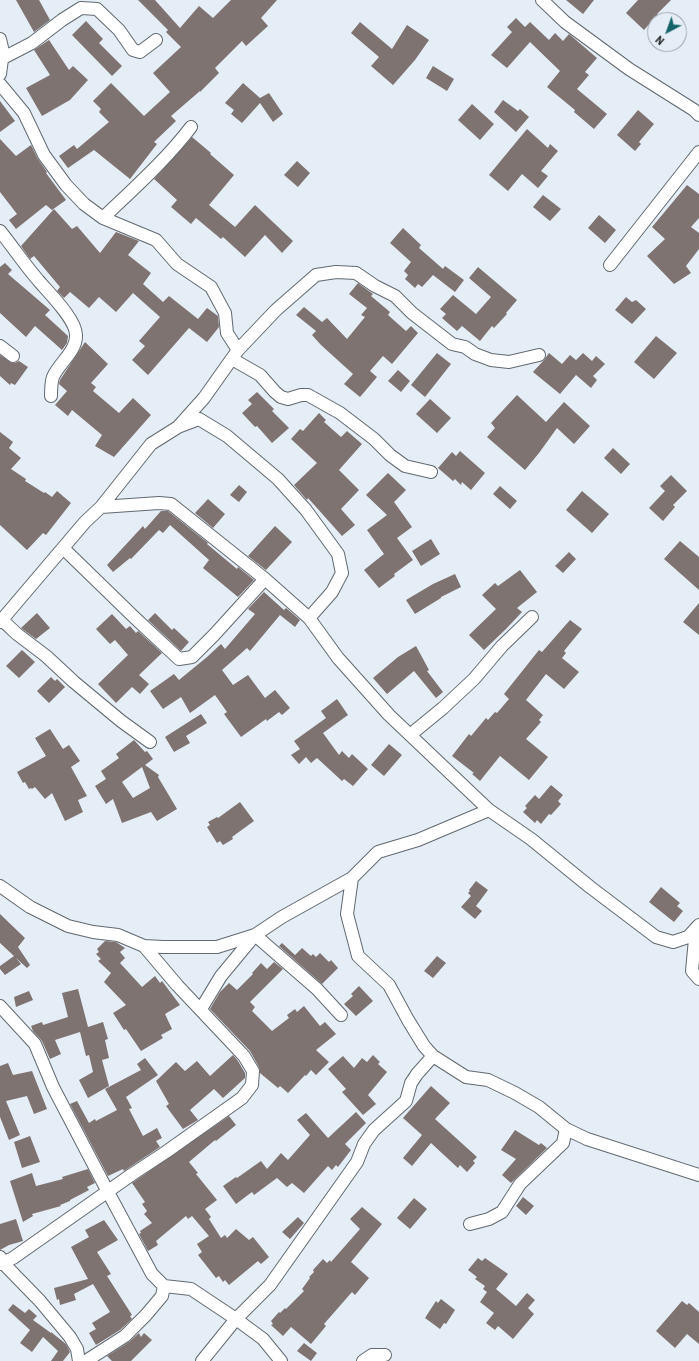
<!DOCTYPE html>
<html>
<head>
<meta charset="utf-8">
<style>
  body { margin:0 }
  #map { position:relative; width:699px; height:1361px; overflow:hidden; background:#e5edf6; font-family:Barlow,sans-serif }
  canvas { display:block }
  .north { position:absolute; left:647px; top:12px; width:40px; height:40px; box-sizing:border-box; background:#e5edf6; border:1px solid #999fa5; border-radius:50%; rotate:221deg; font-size:11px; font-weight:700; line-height:16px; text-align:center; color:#26292c }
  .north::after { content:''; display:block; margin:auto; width:14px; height:18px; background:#146368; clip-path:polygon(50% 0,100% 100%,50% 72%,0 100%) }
</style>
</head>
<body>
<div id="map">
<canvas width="699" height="1361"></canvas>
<div class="north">N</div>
</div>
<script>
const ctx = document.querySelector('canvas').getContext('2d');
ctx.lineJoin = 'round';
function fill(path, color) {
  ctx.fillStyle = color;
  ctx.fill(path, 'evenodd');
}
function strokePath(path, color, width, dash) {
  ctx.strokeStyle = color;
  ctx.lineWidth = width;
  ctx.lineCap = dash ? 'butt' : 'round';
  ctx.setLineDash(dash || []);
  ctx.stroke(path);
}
const building = new Path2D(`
  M16 0H39L50 20 34 32Z
  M138 0H155L180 28 199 6 213 18 231 0H277L261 18 268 26 246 46 242 41 215 68 219 73 200 92V91L171 116 176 121 154 142 157 144 130 179 94 150 68 168 59 156 74 145 77 149 109 122 99 112 101 109 93 101 111 83 144 116 170 92 153 73 181 47 166 32 168 30Z
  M566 0H594L583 14Z
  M638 0H671L657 14H658L644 30 626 13Z
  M516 18 525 27 530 22 549 40 555 33 563 41 569 34 597 58 585 72 589 75 577 89 607 114 594 129 574 112 575 110 547 87 560 71 530 42 507 68 491 55 512 32 507 27Z
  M86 21 103 39 99 43 122 66 112 76 72 35Z
  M360 22 392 49 407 25 429 40 415 60 393 85 371 66 379 57 351 33Z
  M49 40 69 70 73 66 88 80 70 100 42 116 26 88 50 75 34 50Z
  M433 66 454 79 447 91 426 78Z
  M243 83 260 98 269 93 283 114 273 122 260 103 242 123 231 114 234 110 225 103Z
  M503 100 518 111 520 109 529 117 516 132 494 112Z
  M0 101 15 121 0 132Z
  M472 104 494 124 480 140 458 120Z
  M638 110 654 124 639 142 641 144 635 151 617 135Z
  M527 129 548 148 550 144 558 151 541 171 548 176 538 188 522 174 508 191 489 175Z
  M192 137 211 153 210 154 234 175 209 205 235 227 255 205 293 241 282 253 265 235 245 257 223 237 221 239 196 218 191 224 171 207 177 200 154 179Z
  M0 139 16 156 31 145 38 159 47 172 46 173 66 200 52 210 46 205 16 229 9 220 17 214 0 192Z
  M297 161 310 173 298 187 284 175Z
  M687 185 699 194V218L691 227 699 233V249L686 266 691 273 674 284 647 256 665 239 652 227Z
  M543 195 561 209 550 221 533 207Z
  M54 209 72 229 77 226 100 253 116 232 139 241 128 255 151 273 143 284 163 302 169 296 198 319 207 308 218 316 219 327 207 342 189 328 148 375 132 360 145 346 139 341 160 317 133 293 116 312 99 297 89 308 70 292 64 298 57 291 60 287 34 256 30 259 21 246Z
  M599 215 616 230 605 243 588 228Z
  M403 228 421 245 419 248 443 269 445 266 464 280 455 292 433 275 422 287 418 284 415 288 405 279 408 275 404 271 411 262 390 243Z
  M5 263 12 270 8 274 50 310 45 315 68 336 67 343 62 350 35 326 26 337 0 313V267Z
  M478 267 517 300 506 313 507 314 494 328 492 326 480 341 462 326 457 331 442 318 446 314 440 309 453 295 476 314 491 297 469 278Z
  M358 283 373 294 371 296 390 312 388 315 406 331 411 326 418 333 392 364 383 356 370 371 377 377 360 397 344 384 353 374 321 345 312 335 316 331 296 315 304 307 322 322 327 318 347 339 365 317 361 315 367 308 349 294Z
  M626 297 632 302 636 300 646 309 632 324 615 310Z
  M656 336 677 353 654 379 634 362Z
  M85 342 108 364 91 383 96 387 93 391 119 413 133 398 151 415 114 457 95 446 102 435 72 410 68 416 55 405 67 391 59 384 60 380Z
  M437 353 451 364 425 397 411 385Z
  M549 353 562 364 570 355 576 360 583 353 592 361 596 356 605 364 593 376 597 380 591 388 576 375 560 394 533 372 544 360Z
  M0 355 12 363H15L19 361 28 367 15 385 11 383 10 385 0 376Z
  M398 370 410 381 401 392 388 381Z
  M257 392 274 409 272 411 289 428 272 443 257 426 255 427 242 413 252 404 248 400Z
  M517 395 546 422 564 402 590 426 574 444 557 428 539 453 525 470 487 437 495 428 491 423Z
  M430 399 451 418 437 433 416 414Z
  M319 413 326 420 324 422 341 437 347 431 362 444 339 470 359 490 341 509 355 525 342 536 308 498 307 500 294 485 317 463 291 439 300 429 303 431Z
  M0 432 13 442 9 448 21 458 11 469 26 479 25 481 44 493 45 492 52 497 57 491 71 503 46 535 43 533 27 550 0 525Z
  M613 448 630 464 621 474 604 458Z
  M460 451 485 473 471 490 462 482 461 485 455 479 453 481 438 468 452 452 456 456Z
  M388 473 406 490 394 502 412 527 397 538 413 560 394 574 395 576 379 588 364 570 384 554 367 530 387 515 366 495Z
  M671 475 687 491 673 505 675 507 663 521 649 508 665 491 660 486Z
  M239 485 247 492 239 502 230 495Z
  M500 486 517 501 510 509 493 494Z
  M582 491 609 514 592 533 566 510Z
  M208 499 225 514 213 528 195 513Z
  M161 511H168L208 543 207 544 237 569 238 567 254 580 238 597 203 568 209 560 170 525 163 533 159 530 131 559 130 558 113 572 107 565 143 526 145 529Z
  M275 526 292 542 266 570 248 556Z
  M431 539 440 554 421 566 412 551Z
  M680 541 699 557V590L664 559Z
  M569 552 576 559 563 573 555 566Z
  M520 570 537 592 517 608 522 612 506 629 484 650 469 635 496 609 482 595 495 583 498 586Z
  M455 574 461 587 441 597V598L415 614 406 600 433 584Z
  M264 592 284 610 286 608 300 620 295 627 280 615 250 651 247 648 222 670 233 685 248 675 265 698 275 690 290 708 282 715 279 712 267 721 266 719 241 737 224 714 227 712 215 695 190 713 181 697 163 709 150 691 174 674 179 680 207 657 221 644 225 649 255 614 248 609Z
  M699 603V635L683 622Z
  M37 613 50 628 36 639 21 628Z
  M155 613 172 630 174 628 189 642 181 651 148 620Z
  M112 614 126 629 130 626 136 633 138 631 162 653 139 675 149 684 140 694 132 687 116 703 98 684 128 655 115 640 110 644 96 629Z
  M570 620 582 629 564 651 566 653 562 658 579 672 564 689 546 674 526 700 543 715 539 720 541 722 526 739 548 757 529 780 500 756 480 781 472 774 474 773 452 756 469 734 471 736 486 718 488 720 495 712 497 713 509 699 504 694 539 650 542 652Z
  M416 646 429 670 427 671 443 692 436 698 414 671 387 694 373 678 398 657Z
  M22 650 35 662 19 678 6 666Z
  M51 677 55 681 57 679 65 687 49 703 37 691Z
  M337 699 348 715 323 733 339 755 342 751 349 758 352 754 368 769 353 786 344 779 342 781 317 758 311 763 306 757 299 764 291 755 300 749 294 741 326 718 321 711Z
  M201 714 207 723 186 736 190 743 174 752 165 737Z
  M50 729 63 749 69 745 80 761 71 767 87 796 78 800 83 812 65 821 52 793 45 799 35 787 32 789 31 788 29 789 25 782 23 783 17 772 46 756 35 738Z
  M134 740 145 752 147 751 153 759 145 765 159 775 158 777 177 809 157 821 151 812 122 823 113 799 106 804 95 786 106 779 101 771 119 758 116 754ZM142 767 150 788 133 798 122 782Z
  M389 744 402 755 384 776 371 765Z
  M551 785 563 795 558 801 561 804 551 815 549 814 541 824 537 820 535 823 523 812 527 808 525 806 535 795 539 799Z
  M240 802 254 821 232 837 233 839 223 845 220 841 217 843 207 827 210 825 208 822 217 817 218 818Z
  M476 881 488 890 476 906 482 911 475 919 461 907 471 896 468 893 470 891 469 890Z
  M661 887 680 903 677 906 683 911 674 922 649 902Z
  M0 914 25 938 18 947 30 965 27 968 16 958 21 964 5 975 0 969V966L14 956 0 943Z
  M105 941 116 942 125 948 120 952 125 958 120 963 142 987 155 976 160 983 162 981 180 1005 165 1014 172 1029 161 1035 163 1038 141 1051 126 1029 124 1030 113 1013 126 1005 104 982 111 973 98 961 101 959 96 954 99 952 97 949Z
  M282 943 295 955 302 948 311 956 313 954 316 957 320 953 329 962 331 960 338 968 322 984 279 946Z
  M437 956 446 963 433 978 424 971Z
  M274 962 283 969 250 1002 255 1007 252 1011 272 1031 289 1018 287 1015 295 1009 297 1012 304 1006 320 1026 325 1022 336 1034 316 1050 329 1062 316 1075 311 1070 306 1076 305 1075 288 1093 280 1086 278 1088 260 1073 259 1067 250 1051 210 1009 220 992 229 983 237 990 253 974 252 973 261 963 267 969Z
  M359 986 373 1001 356 1016 344 1004 353 996 351 994Z
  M78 989 88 1027 103 1022 108 1039 105 1040 109 1058 102 1060 109 1086 88 1098 79 1080 93 1072 89 1055 86 1056 80 1032 55 1040 61 1054 50 1059 42 1041 33 1031 31 1026 42 1022 43 1025 68 1017 62 993Z
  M29 991 33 1000 16 1007 14 997Z
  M233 1055 238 1061 245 1073V1078L223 1098 214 1089 190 1110 198 1120 183 1129 166 1106 169 1104 156 1081 176 1062 185 1071 197 1061 210 1076Z
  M373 1055 380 1062 378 1064 387 1072 368 1095 376 1104 363 1115 342 1092 346 1089 328 1069 343 1056 354 1068 362 1058 367 1062Z
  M145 1058 158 1075 126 1097 132 1108 129 1109 143 1136 157 1128 162 1138 156 1141 160 1147 124 1171 123 1169 108 1176 70 1104 77 1101 89 1123 95 1119 96 1121 117 1110 105 1089 141 1070 137 1064Z
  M8 1063 13 1075 32 1071 47 1109 34 1114 27 1096 6 1101 20 1135 9 1140 0 1117V1066Z
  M431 1086 450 1103 435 1119 477 1157 473 1161 475 1163 467 1172 460 1165 458 1168 431 1143 412 1166 403 1158 422 1135 403 1118Z
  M356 1112 366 1123 345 1144 351 1150 338 1167 336 1165 332 1170 328 1166 304 1193 292 1183 287 1187 277 1178 254 1195 252 1192 236 1204 223 1186 236 1177 237 1178 261 1161 267 1169 281 1153 288 1160 310 1135 297 1120 306 1113 328 1138Z
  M229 1116 236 1125 216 1141 215 1140 189 1162 198 1173 196 1174 217 1200 205 1209 211 1217 209 1219 221 1238 225 1235 227 1238 236 1229 249 1240 253 1237 269 1257 261 1264 258 1261 229 1285 225 1280 223 1282 219 1276 216 1278 198 1255 202 1252 197 1244 209 1236 192 1216 188 1219 186 1216 156 1241 158 1245 148 1251 139 1234 141 1233 140 1231 152 1223 144 1214 147 1211 142 1204 145 1202 132 1183Z
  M515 1130 539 1145 541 1143 547 1148 515 1179 511 1183 502 1175 516 1159 501 1150Z
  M30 1136 40 1162 22 1168 14 1142Z
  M88 1169 95 1183 87 1187 89 1190 70 1200V1201L60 1205 61 1206 32 1214 33 1216 23 1222 10 1181 32 1173 36 1186 63 1179 62 1177Z
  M523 1197 534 1206 526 1215 516 1206Z
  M414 1198 427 1209 410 1229 397 1218Z
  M362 1207 382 1224 351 1262 369 1278 355 1295 352 1292 324 1324 326 1326 311 1344 291 1327 283 1336 271 1325 273 1324 271 1321 279 1312 280 1313 285 1308 286 1309 304 1291 302 1289 310 1278 309 1277 314 1272 313 1270 323 1259 327 1263 330 1260 331 1262 360 1229 350 1219Z
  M298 1217 304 1223 290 1239 282 1232Z
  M16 1219 23 1241 9 1245 0 1250V1224Z
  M104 1220 118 1240 97 1252 111 1274 107 1276 132 1315 130 1316 132 1319 120 1330 96 1345 89 1333 96 1329 92 1323 110 1312 93 1284 74 1294 76 1300 60 1305 59 1299 57 1300 54 1288 88 1279 71 1247 89 1237 85 1230Z
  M478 1258 482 1261 485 1258 508 1274 496 1289 516 1306 527 1293 535 1300 528 1308 534 1314 513 1339 498 1326 495 1330 486 1323 494 1313 480 1302 487 1292 483 1289 485 1286 475 1279 477 1277 468 1270Z
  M441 1299 455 1310 446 1324 444 1323 440 1329 425 1318 436 1301 438 1303Z
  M682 1301 687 1305 689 1303 699 1312V1344L687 1334 675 1348 656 1331Z
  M13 1304 25 1313 29 1309 37 1316 33 1320 51 1333V1332L66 1344 70 1352 63 1361H51L58 1351 43 1337 32 1352 20 1343 30 1330 8 1310Z
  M139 1333 141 1337 144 1333 152 1340 131 1361H112L107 1356 129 1342Z
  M304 1343 317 1353 311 1361 297 1351Z`);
const street = new Path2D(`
  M542 0 565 22 629 69 694 110 699 115
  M0 39 3 52 0 74
  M3 58 32 43 62 20 81 8 97 9 119 30 133 50 140 52 156 40
  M0 84 24 113 44 155 66 185 84 204 103 218 156 240 177 264 211 287 225 313 227 333 238 350
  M103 218C132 190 167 159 191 127
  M0 231C13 247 24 264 38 280 48 292 76 319 76 335 77 351 59 363 53 377 51 383 51 390 51 396
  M610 265 699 152
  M0 346 13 356
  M232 359 260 375 275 392 281 397 288 399 301 395H308L340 413 374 439 390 455 405 466 431 472
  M178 427 204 398 238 350 276 310 316 275 336 272 356 273 375 286 395 296 412 313 452 344 465 347 475 354 491 360 509 362 539 355
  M101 507 151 444 178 427 199 419 227 436 278 479 306 510 338 554 342 573 332 592 309 618
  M63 548 135 618 179 659 192 657 214 635 265 579
  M2 620 17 634 46 656 74 682 121 721 150 742
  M0 622 85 522 101 507 159 503 171 504 265 579 309 618 338 658 389 715 489 810 531 839 590 887 656 937 673 942 688 937 699 925
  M410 735 443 708 474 679 502 646 532 617
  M352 878 347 914 358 956 389 985 408 1020 424 1046 433 1056 466 1077 488 1080 515 1093 539 1107 566 1129 587 1139 699 1175
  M0 886 30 907 68 926 93 932 118 935 144 946 163 947H217L255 935 282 917 352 878 378 852 418 840 489 810
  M696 928 692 971 699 979
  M0 1006 35 1044 53 1087 108 1192 152 1274 164 1286 162 1296 146 1315 125 1336 86 1361
  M201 1009 221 976 255 935 317 989 341 1015
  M470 1224 489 1219 502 1212 520 1184 563 1143 566 1129
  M0 1257 3 1263 40 1301 70 1337 77 1349 79 1361
  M0 1264 13 1258 131 1175 166 1152 242 1098 252 1085 253 1071 244 1056 177 985 144 946
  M164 1286 191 1289 236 1319 263 1339 281 1361
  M202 1361 236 1319 270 1285 357 1162 364 1144 374 1130 406 1101 411 1083 417 1074 433 1056
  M363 1361 372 1355H385`);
fill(building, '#7e7370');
strokePath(street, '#626970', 14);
strokePath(street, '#fff', 12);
</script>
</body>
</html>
